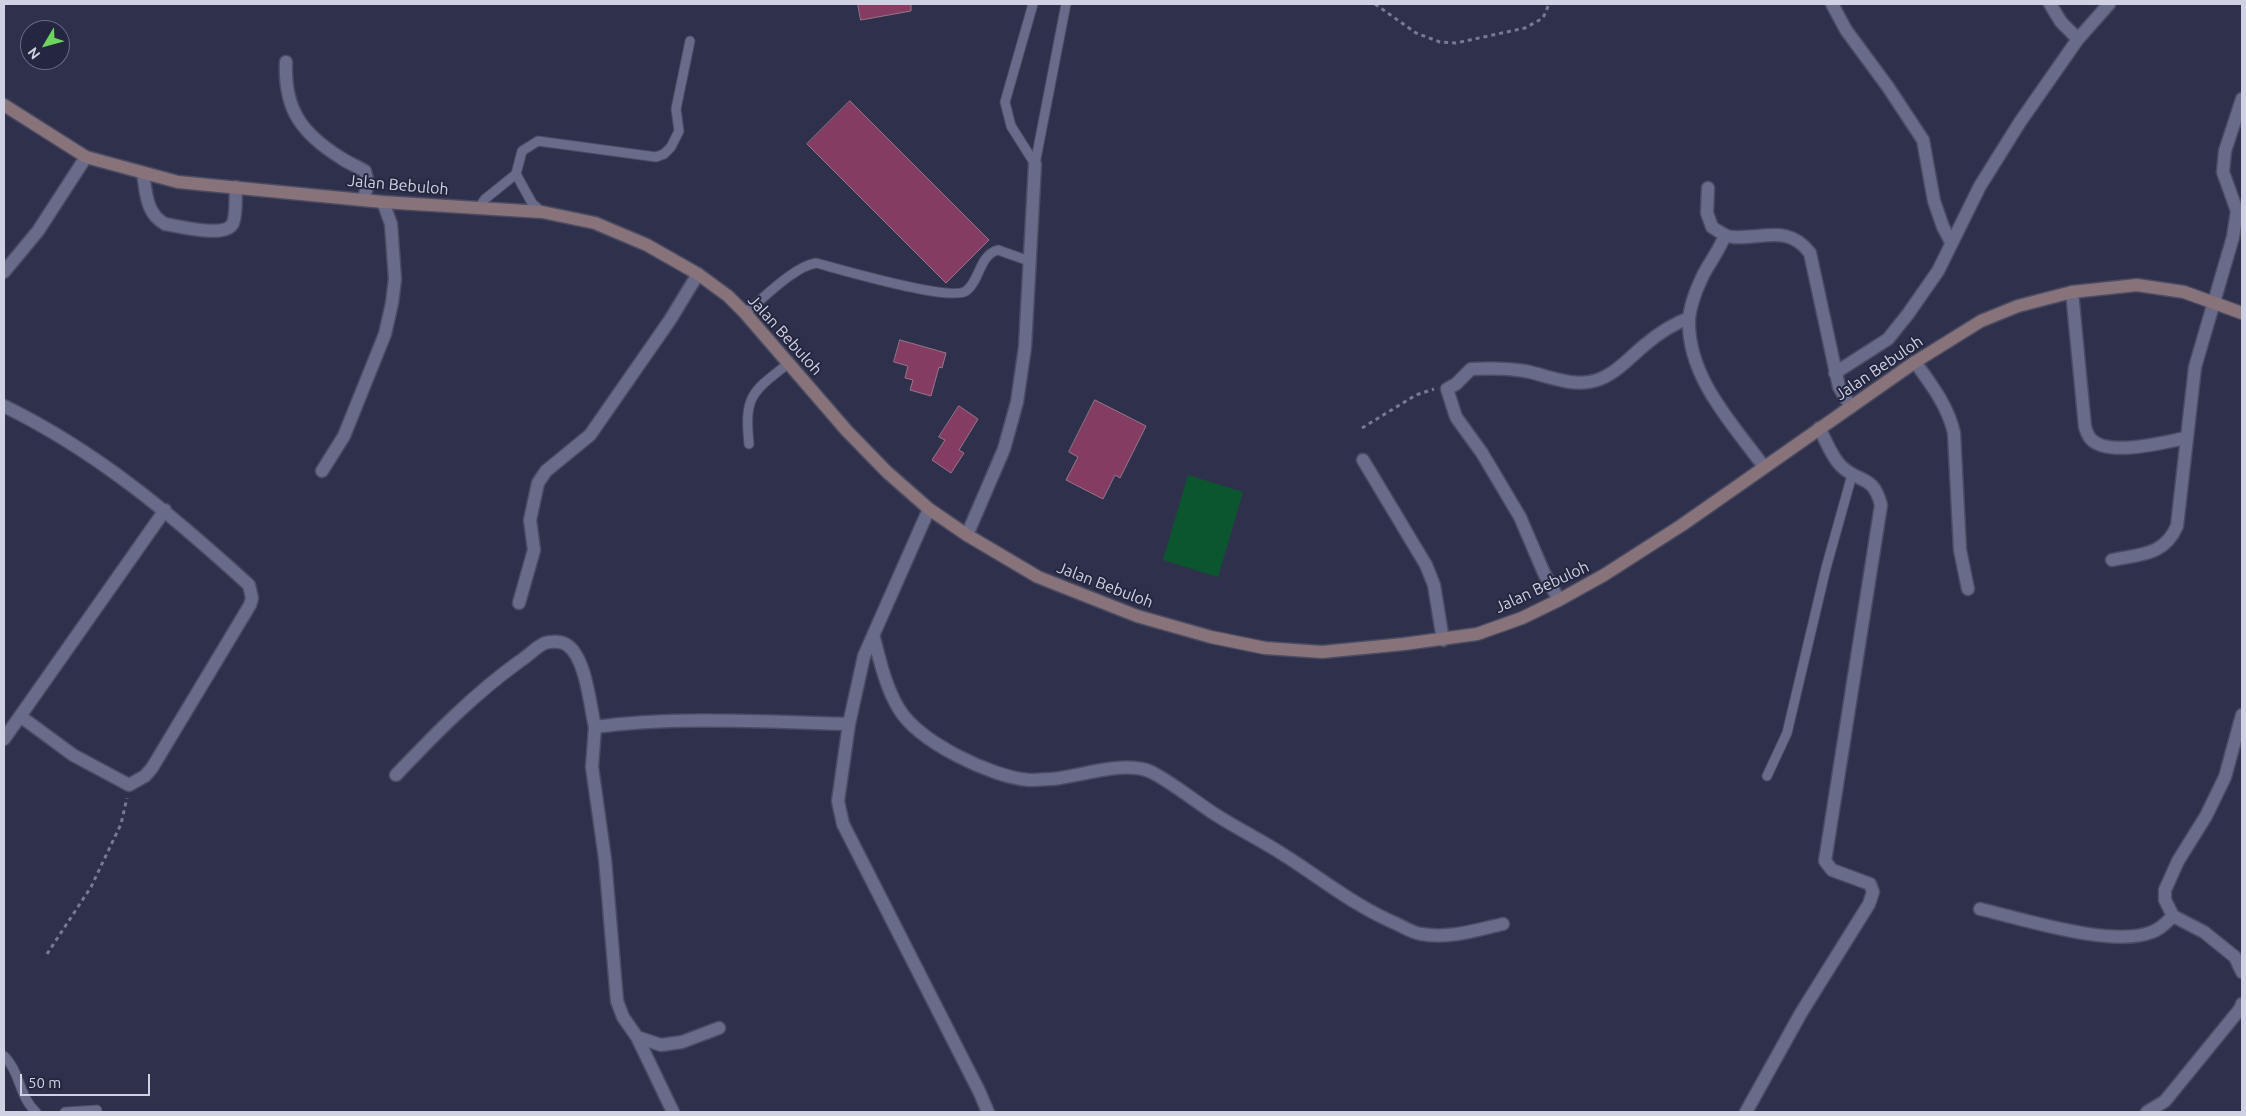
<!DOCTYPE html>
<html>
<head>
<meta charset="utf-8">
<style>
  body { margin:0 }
  #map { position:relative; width:2246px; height:1116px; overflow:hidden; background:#2f314c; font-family:Ubuntu,sans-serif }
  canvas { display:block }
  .frame { position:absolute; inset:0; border:5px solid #d0d2e3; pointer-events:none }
  .north { position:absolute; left:20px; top:20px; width:50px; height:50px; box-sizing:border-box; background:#252741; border:1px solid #696b82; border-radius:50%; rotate:233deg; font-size:14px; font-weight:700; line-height:20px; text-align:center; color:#d0d2e3 }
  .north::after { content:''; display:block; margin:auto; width:18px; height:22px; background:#6fd360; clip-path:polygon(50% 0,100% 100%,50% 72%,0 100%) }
  .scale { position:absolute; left:20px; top:1074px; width:130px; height:22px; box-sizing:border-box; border:2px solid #d0d2e3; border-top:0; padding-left:6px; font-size:15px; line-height:18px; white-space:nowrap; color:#d0d2e3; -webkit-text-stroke:4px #252741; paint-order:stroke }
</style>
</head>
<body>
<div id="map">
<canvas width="2246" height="1116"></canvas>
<div class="frame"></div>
<div class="north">N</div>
<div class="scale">50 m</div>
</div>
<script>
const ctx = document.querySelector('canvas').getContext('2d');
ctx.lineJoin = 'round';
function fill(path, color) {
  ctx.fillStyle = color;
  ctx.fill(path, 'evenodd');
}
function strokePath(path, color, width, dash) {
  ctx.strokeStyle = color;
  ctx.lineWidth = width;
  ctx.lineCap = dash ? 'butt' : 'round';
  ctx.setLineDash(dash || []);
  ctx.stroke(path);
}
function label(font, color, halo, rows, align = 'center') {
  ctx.font = font + ' Ubuntu,sans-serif';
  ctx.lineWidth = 4;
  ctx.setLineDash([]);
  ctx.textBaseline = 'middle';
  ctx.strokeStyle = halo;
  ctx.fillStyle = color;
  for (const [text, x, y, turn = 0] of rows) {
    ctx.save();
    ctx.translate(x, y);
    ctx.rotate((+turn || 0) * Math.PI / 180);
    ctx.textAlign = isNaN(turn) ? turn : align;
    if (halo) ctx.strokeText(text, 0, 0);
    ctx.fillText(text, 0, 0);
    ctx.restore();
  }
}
const green = new Path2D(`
  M1188 475 1243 492 1218 577 1163 560Z`);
const building = new Path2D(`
  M858 4H911V11L861 20Z
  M850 101 989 240 946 283 807 144Z
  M900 340 946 353 942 368 939 367 931 396 910 390 913 380 905 378 908 366 894 362Z
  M1095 400 1146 426 1120 478 1115 475 1103 499 1066 480 1078 457 1069 452Z
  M959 406 978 419 959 450 964 453 951 473 932 460 945 440 939 437Z`);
const path = new Path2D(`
  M1375 4 1416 33 1440 42 1456 43 1525 28 1543 18 1549 4
  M1362 428 1416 395 1434 389
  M47 954 91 887 121 824 127 798`);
const service = new Path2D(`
  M1033 4 1005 102 1011 126 1035 164
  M1035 164 1066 4
  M516 174 532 203 542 212
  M478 209 485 199 516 174 522 151 538 141 656 157 664 154 671 147 679 131 676 109 690 41
  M745 313C764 298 793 267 816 263 839 269 950 302 966 291 980 281 979 255 998 250L1029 261
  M749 444C744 395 752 392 789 363
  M1767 776 1787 733 1826 568 1852 475
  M4 1056C20 1071 19 1097 36 1112
  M65 1112 97 1110`);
const minor = new Path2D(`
  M1832 4 1846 30 1888 87 1923 140 1934 201 1943 227 1951 242
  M2050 4 2061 22 2078 39
  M286 62C284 109 301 133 341 158 348 163 357 166 365 171L368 183 364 198
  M143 173C146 192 146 214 165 224 179 226 226 239 233 223 237 213 235 197 236 187
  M1708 188 1707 213 1712 227C1718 231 1726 237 1733 237 1763 239 1788 224 1810 253L1839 387 1851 407
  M1725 235C1718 254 1706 266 1700 282 1695 292 1690 308 1689 319 1687 377 1732 423 1764 467
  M4 272 38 231 86 157
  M2072 292 2085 427C2086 431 2088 435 2090 438 2106 458 2164 442 2186 438
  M1915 362C1931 384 1948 406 1954 433L1960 550 1968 589
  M1835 373 1888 339 1908 314 1938 271 1980 186 2020 122 2078 39 2109 4
  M4 406C98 452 172 515 249 585L252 598 250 605 152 768 145 776 129 785 73 755 20 716
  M1363 460 1426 565 1434 585 1443 640
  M322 471 344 436 385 334 392 303 395 279 391 224 383 202
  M929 509 864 656 849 724 838 801 843 824 979 1091 988 1112
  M967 535 1004 449 1017 402 1025 347 1035 164
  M2112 560C2140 554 2164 556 2177 526L2195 367 2233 237 2237 211 2223 172 2225 151 2242 99
  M1559 600 1544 573 1520 517 1482 453 1456 417 1447 389 1456 384 1471 369C1489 368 1507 368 1525 371 1550 376 1575 389 1600 379 1618 372 1632 355 1646 344 1659 333 1673 324 1689 318
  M519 603 534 550 530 520 538 483 546 471 590 435 670 320 698 274
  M874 638C880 661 886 688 899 709 919 742 991 777 1029 780 1037 780 1045 779 1052 779 1081 776 1122 761 1149 771 1166 778 1196 802 1213 813 1236 828 1261 840 1284 855 1322 879 1356 907 1397 924 1405 928 1413 933 1421 934 1450 939 1476 930 1503 924
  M2242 715 2225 777 2206 816 2178 861 2165 890V900L2173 916 2204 932 2235 957 2242 972
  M4 739 165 510
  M396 775C435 734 474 694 520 661 528 656 536 647 545 643 551 641 562 641 567 645 586 657 590 706 595 727
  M1980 909C2023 919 2112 948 2152 932 2161 929 2167 922 2173 916
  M637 1037 661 1045 682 1042 719 1028
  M673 1112 637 1037 623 1017 617 1001 605 859 592 767 595 727C679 716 764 722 849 724
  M1746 1112 1801 1013 1869 904 1873 892 1870 884 1832 870 1825 861 1881 505C1873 474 1860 484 1841 466 1831 456 1826 440 1819 428
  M2147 1112 2165 1101 2240 1009 2242 1004`);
const secondary = new Path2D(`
  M4 105 86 157 178 182 383 202 542 212 595 223 647 245 698 274 728 296 745 313 847 431 887 472 929 509 967 535 1038 577 1137 616 1211 637 1265 648 1322 652 1404 644 1477 634 1522 618 1559 600 1604 575 1682 525 1915 362 1981 321 2018 306 2072 292 2137 285 2184 292 2242 313`);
const streetNames = [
  ["Jalan Bebuloh",398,185,5],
  ["Jalan Bebuloh",785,335,48],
  ["Jalan Bebuloh",1879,368,-34],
  ["Jalan Bebuloh",1105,585,21],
  ["Jalan Bebuloh",1542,587,-25]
];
fill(green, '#0b562f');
fill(building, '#843c63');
strokePath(building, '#987687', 1);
strokePath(service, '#4b4c63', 11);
strokePath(minor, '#4b4c63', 15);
strokePath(secondary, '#4b4c63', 15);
strokePath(path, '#787a91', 3, [4, 4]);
strokePath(service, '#686b8a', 9);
strokePath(minor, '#686b8a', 12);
strokePath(secondary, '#88737a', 12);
label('16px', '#d0d2e3', '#252741', streetNames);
</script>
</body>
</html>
